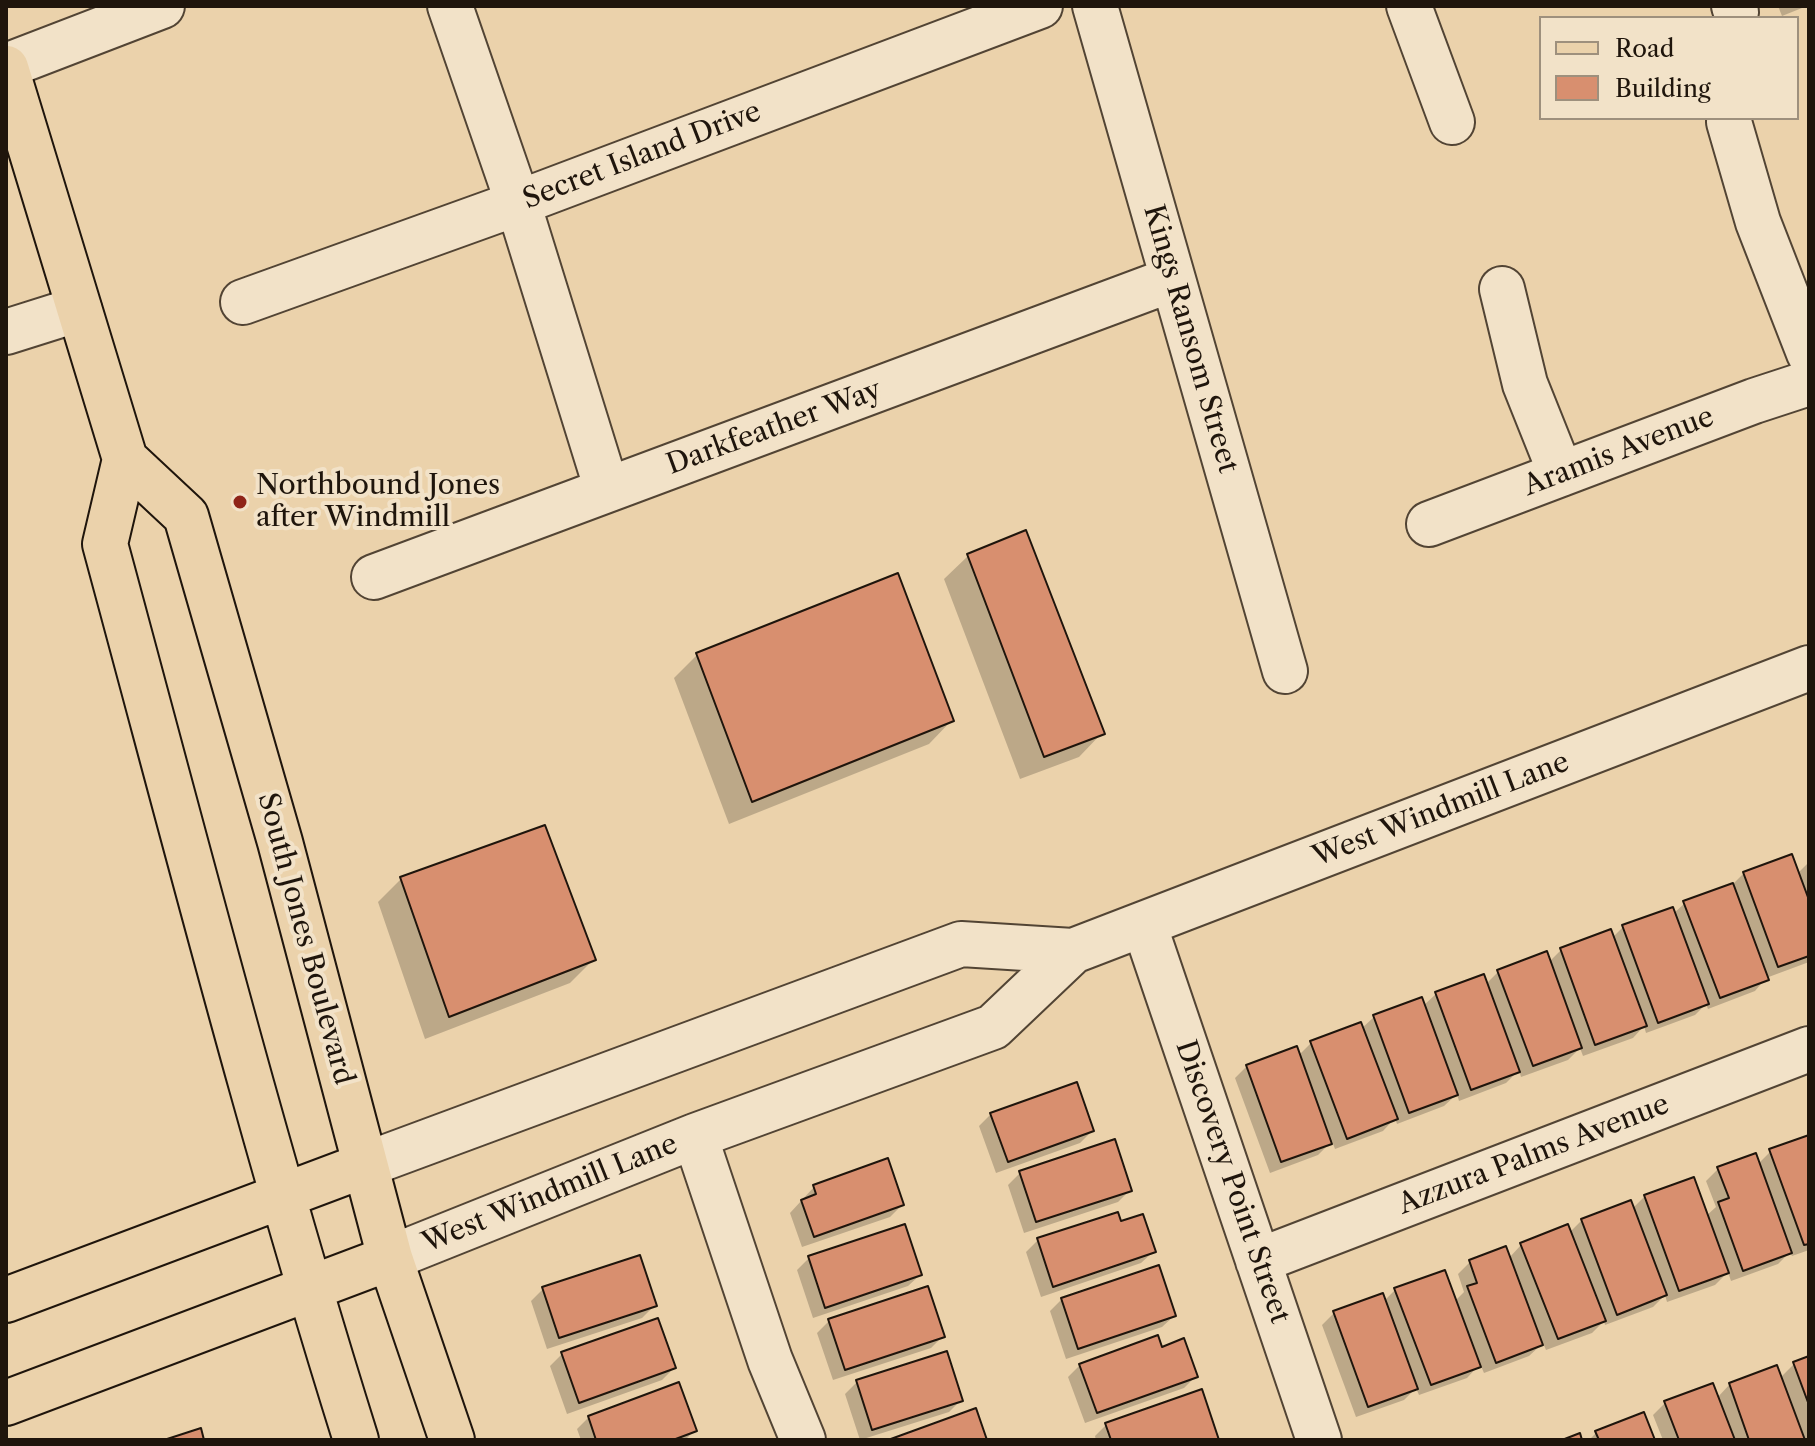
<!DOCTYPE html>
<html>
<head>
<meta charset="utf-8">
<style>
  body { margin:0 }
  #map { position:relative; width:1815px; height:1446px; overflow:hidden; background:#ebd2ab; font-family:"Libre Caslon Text",serif }
  canvas { display:block }
  .frame { position:absolute; inset:0; border:8px solid #1f150c; pointer-events:none }
  .legend { position:absolute; left:1539px; top:16px; width:260px; height:104px; box-sizing:border-box; background:#f2e2c8; border:2px solid #9e907d; margin:0; padding:10px 14px; list-style:none; font-size:24px; color:#1f150c }
  .legend li { display:flex; align-items:center; gap:16px; height:40px }
  .legend b { width:40px; border:2px solid #9e907d }
</style>
</head>
<body>
<div id="map">
<canvas width="1815" height="1446"></canvas>
<div class="frame"></div>
<ul class="legend">
<li><b style="height:10px;background:#ebd2ab"></b>Road</li>
<li><b style="height:22px;background:#d88f6f"></b>Building</li>
</ul>
</div>
<script>
const ctx = document.querySelector('canvas').getContext('2d');
ctx.lineJoin = 'round';
function fill(path, color) {
  ctx.fillStyle = color;
  ctx.fill(path, 'evenodd');
}
function strokePath(path, color, width, dash) {
  ctx.strokeStyle = color;
  ctx.lineWidth = width;
  ctx.lineCap = dash ? 'butt' : 'round';
  ctx.setLineDash(dash || []);
  ctx.stroke(path);
}
function label(font, color, halo, rows, align = 'center') {
  ctx.font = font + ' "Libre Caslon Text",serif';
  ctx.lineWidth = 8;
  ctx.setLineDash([]);
  ctx.textBaseline = 'middle';
  ctx.strokeStyle = halo;
  ctx.fillStyle = color;
  for (const [text, x, y, turn = 0] of rows) {
    ctx.save();
    ctx.translate(x, y);
    ctx.rotate((+turn || 0) * Math.PI / 180);
    ctx.textAlign = isNaN(turn) ? turn : align;
    if (halo) ctx.strokeText(text, 0, 0);
    ctx.fillText(text, 0, 0);
    ctx.restore();
  }
}
const shadow = new Path2D(`
  M1778 6H1807L1782 16Z
  M968 556 1102 733 1079 757 1020 779 944 579Z
  M697 655 952 720 929 744 729 824 674 678Z
  M1809 862V962L1766 978 1755 991 1708 1009 1706 1004 1695 1015 1646 1033 1644 1026 1633 1038 1583 1056 1580 1048 1568 1060 1521 1077 1519 1070 1506 1083 1459 1101 1457 1094 1444 1106 1397 1124 1395 1118 1383 1131 1335 1149 1332 1141 1318 1155 1270 1173 1235 1078 1247 1066 1298 1056 1311 1043 1361 1029 1374 1017 1423 1006 1436 994 1483 976 1486 984 1498 972 1549 962 1561 950 1609 932 1612 938 1623 927 1673 914 1685 903 1732 885 1744 873 1797 874Z
  M401 879 594 959 570 983 425 1039 378 902Z
  M991 1114 1092 1131 1080 1143 996 1173 979 1126Z
  M1809 1137V1250L1792 1256 1790 1252 1778 1264 1731 1281 1728 1272 1715 1285 1667 1302 1665 1295 1653 1307 1605 1325 1604 1321 1592 1333 1546 1350 1543 1343 1529 1356 1484 1373 1480 1364 1467 1378 1419 1395 1416 1388 1404 1400 1356 1417 1322 1325 1334 1313 1383 1302 1396 1289 1455 1301 1464 1292 1458 1274 1470 1262 1509 1258 1521 1245 1569 1233 1582 1220 1632 1209 1645 1196 1706 1216 1716 1207 1706 1181 1718 1169 1758 1164 1771 1151Z
  M1020 1173 1130 1190 1118 1202 1024 1233 1008 1185Z
  M814 1187 902 1205 890 1217 802 1247 790 1213Z
  M1038 1240 1153 1252 1141 1263 1041 1297 1026 1252Z
  M809 1258 920 1275 908 1286 813 1318 797 1270Z
  M543 1289 654 1306 642 1318 547 1349 531 1301Z
  M1062 1299 1174 1316 1162 1327 1066 1359 1050 1311Z
  M829 1321 943 1336 931 1348 833 1380 817 1333Z
  M562 1354 674 1368 662 1380 567 1414 550 1366Z
  M1809 1358V1440H1663L1653 1415 1665 1403 1717 1398 1730 1384 1780 1378 1794 1364Z
  M1080 1365 1196 1376 1184 1388 1085 1423 1068 1377Z
  M857 1382 961 1400 949 1412 860 1440 845 1394Z
  M589 1417 694 1431 685 1440H581L577 1429Z
  M1107 1424 1216 1440H1096L1095 1436Z
  M1596 1433 1652 1440H1589Z`);
const building = new Path2D(`
  M1026 530 1105 734 1044 757 967 554Z
  M898 573 954 721 752 802 696 653Z
  M545 825 596 960 449 1017 400 877Z
  M1792 854 1809 900V956L1778 967 1743 872Z
  M1733 883 1769 980 1720 998 1683 901Z
  M1673 907 1709 1004 1658 1023 1622 925Z
  M1611 929 1647 1026 1595 1045 1560 948Z
  M1547 951 1582 1048 1533 1066 1497 970Z
  M1484 974 1520 1072 1471 1090 1435 992Z
  M1422 997 1458 1095 1409 1113 1373 1015Z
  M1361 1022 1398 1119 1347 1139 1310 1041Z
  M1297 1046 1332 1144 1281 1162 1246 1065Z
  M1077 1082 1094 1131 1008 1162 990 1113Z
  M1809 1135V1244L1804 1245 1769 1149Z
  M1115 1139 1132 1191 1036 1222 1019 1171Z
  M1756 1153 1792 1253 1743 1271 1718 1202 1729 1198 1717 1167Z
  M888 1158 904 1205 814 1237 801 1200 816 1194 813 1185Z
  M1694 1177 1729 1273 1679 1291 1644 1195Z
  M1631 1200 1667 1295 1617 1315 1581 1219Z
  M1118 1212 1121 1221 1143 1214 1156 1252 1053 1287 1037 1238Z
  M905 1224 922 1275 825 1308 808 1256Z
  M1568 1224 1606 1321 1558 1339 1520 1243Z
  M1506 1246 1543 1345 1496 1363 1467 1286 1477 1283 1469 1260Z
  M640 1255 657 1306 559 1338 542 1287Z
  M1159 1265 1176 1316 1078 1349 1061 1298Z
  M1445 1270 1481 1367 1431 1385 1394 1288Z
  M928 1286 945 1337 845 1370 828 1319Z
  M1383 1293 1418 1389 1368 1407 1333 1311Z
  M658 1318 676 1368 579 1403 561 1352Z
  M1158 1335 1162 1347 1184 1338 1198 1377 1097 1413 1079 1364Z
  M947 1351 963 1401 872 1430 856 1380Z
  M1809 1356V1405L1793 1362Z
  M1777 1365 1805 1440H1749L1729 1383Z
  M679 1382 697 1431 673 1440H596L588 1416Z
  M1713 1383 1735 1440H1679L1664 1401Z
  M1202 1389 1219 1440H1111L1105 1423Z
  M976 1408 987 1440H888Z
  M1644 1412 1655 1440H1599L1595 1431Z
  M201 1428 204 1440H164Z
  M1580 1433 1582 1440H1562Z`);
const minor = new Path2D(`
  M450 6 518 203 607 490
  M1095 6 1285 671
  M1409 6 1452 122
  M1734 6 1736 12
  M6 66 162 6
  M1729 122 1758 222 1809 353
  M1502 289 1525 384 1561 474
  M243 302 518 203 1040 6
  M6 332 79 309
  M1429 524 1754 401 1809 383
  M374 577 1173 279
  M1144 924 1319 1440
  M695 1136 770 1360 803 1440
  M365 1165 961 944 1073 951 1809 668
  M390 1258 695 1136 993 1027 1073 951
  M1258 1261 1809 1049`);
const major = new Path2D(`
  M6 68 125 459 105 544C186 843 263 1144 356 1440
  M125 459 186 516 280 842 390 1258 452 1440
  M6 1300 365 1165
  M6 1403 390 1258`);
const markers = [
  [240,502,8,"#8f2418"]
];
const streetNames = [
  ["Secret Island Drive",642,156,-21],
  ["Kings Ransom Street",1190,339,74],
  ["Darkfeather Way",774,428,-20],
  ["Aramis Avenue",1619,452,-21],
  ["West Windmill Lane",1441,810,-21],
  ["South Jones Boulevard",305,939,75],
  ["Azzura Palms Avenue",1534,1155,-21],
  ["Discovery Point Street",1232,1182,71],
  ["West Windmill Lane",550,1194,-22]
];
const poiNames = [
  ["Northbound Jones",256,486],
  ["after Windmill",256,518]
];
fill(shadow, '#0003');
fill(building, '#d88f6f');
strokePath(building, '#1f150c', 2);
strokePath(minor, '#524434', 48);
strokePath(major, '#1f150c', 48);
strokePath(minor, '#f2e2c8', 44);
strokePath(major, '#ebd2ab', 44);
for (const [x, y, r, color] of markers) {
  const dot = new Path2D();
  dot.arc(x, y, r, 0, 2 * Math.PI);
  ctx.fillStyle = color;
  ctx.fill(dot);
  strokePath(dot, '#f2e2c8', 3);
}
label('28px', '#1f150c', '#f2e2c8', streetNames);
label('28px', '#1f150c', '#f2e2c8', poiNames, 'left');
</script>
</body>
</html>
